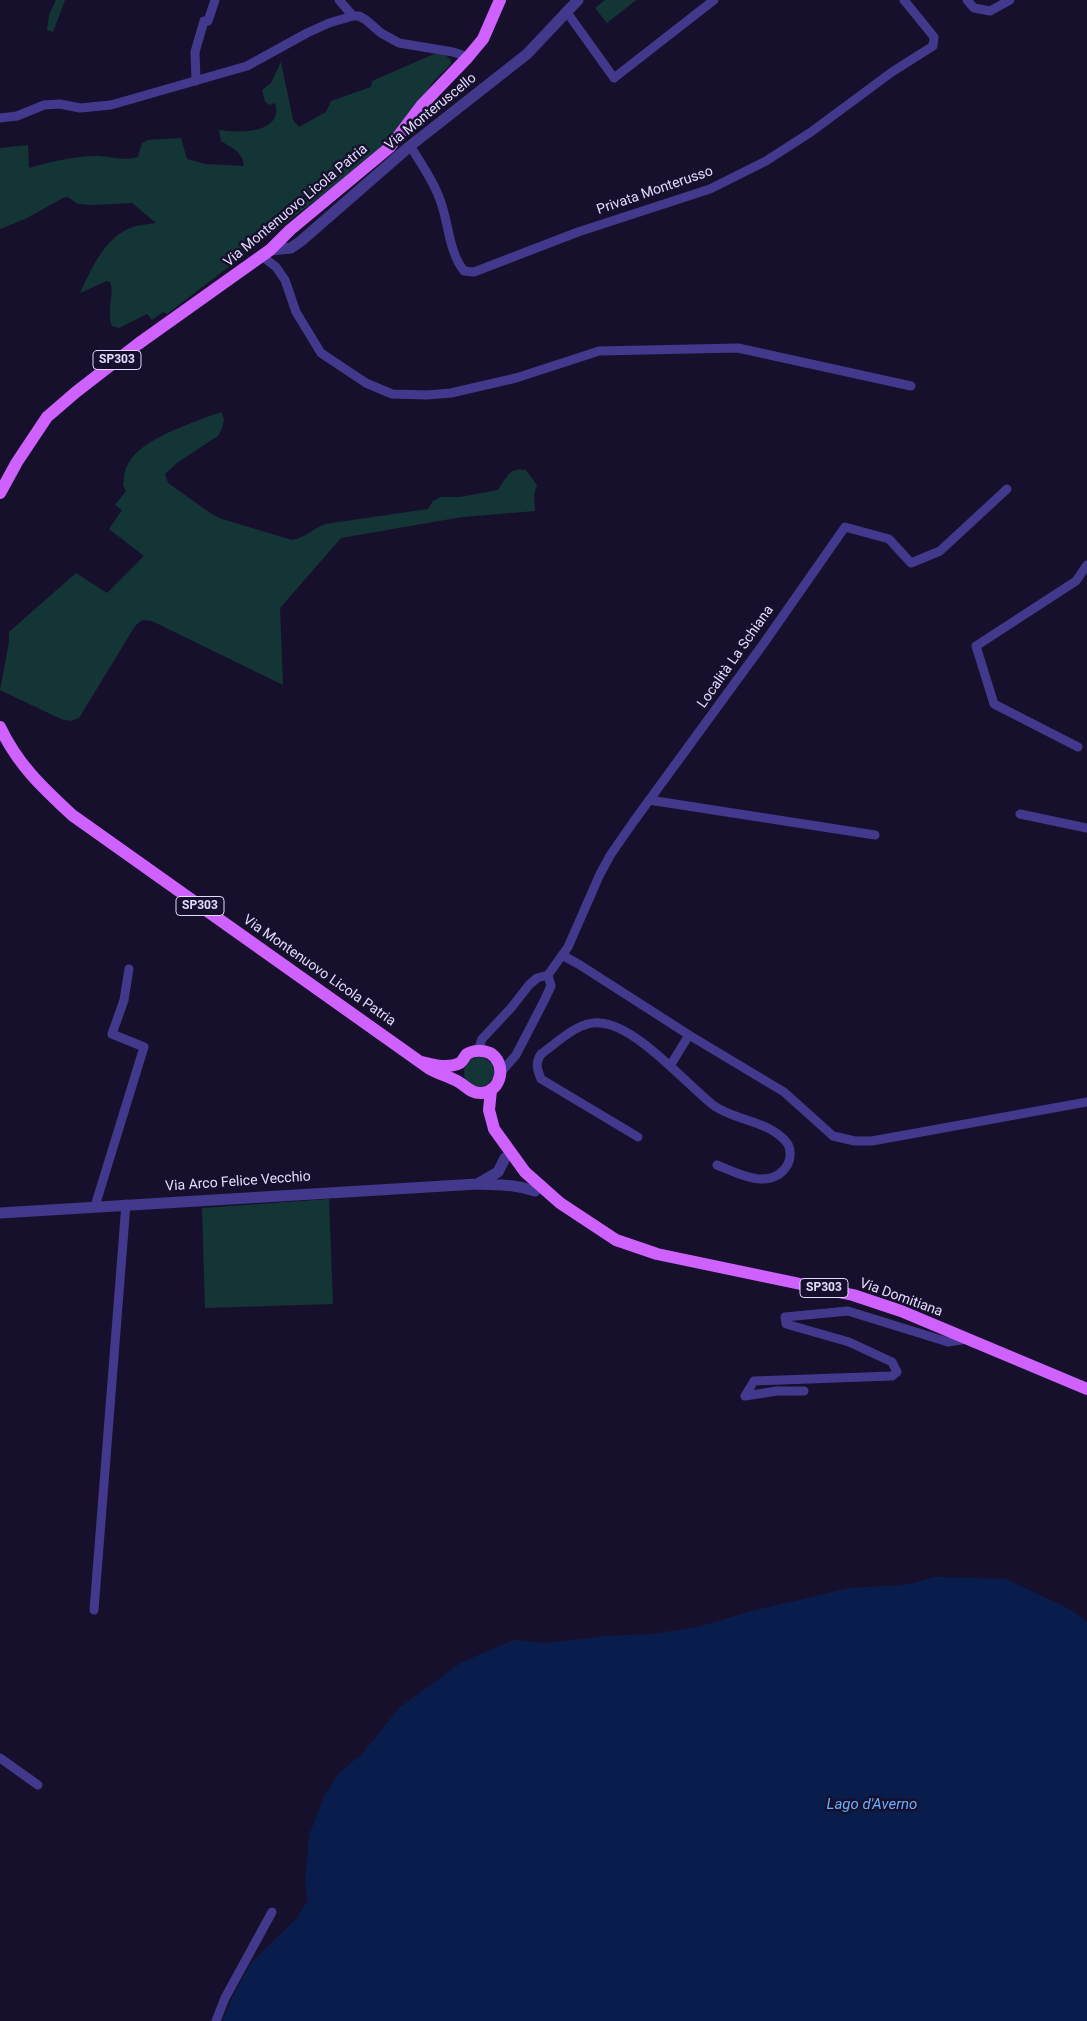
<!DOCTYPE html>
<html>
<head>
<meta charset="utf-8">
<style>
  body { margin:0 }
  canvas { display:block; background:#17102c }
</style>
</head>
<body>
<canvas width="1087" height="2021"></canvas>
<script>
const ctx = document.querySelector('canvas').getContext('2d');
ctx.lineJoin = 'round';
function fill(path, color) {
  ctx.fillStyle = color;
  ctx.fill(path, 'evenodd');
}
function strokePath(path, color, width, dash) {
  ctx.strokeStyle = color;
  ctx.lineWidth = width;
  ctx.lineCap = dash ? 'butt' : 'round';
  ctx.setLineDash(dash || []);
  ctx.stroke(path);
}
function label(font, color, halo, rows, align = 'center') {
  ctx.font = font + ' Roboto,sans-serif';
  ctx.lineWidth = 5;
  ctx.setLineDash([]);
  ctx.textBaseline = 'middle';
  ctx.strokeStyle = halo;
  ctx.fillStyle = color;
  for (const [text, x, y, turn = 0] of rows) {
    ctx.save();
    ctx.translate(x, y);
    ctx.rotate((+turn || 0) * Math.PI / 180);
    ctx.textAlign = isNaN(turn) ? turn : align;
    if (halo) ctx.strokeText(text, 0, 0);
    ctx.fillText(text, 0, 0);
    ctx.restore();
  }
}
const green = new Path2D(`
  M56 0H65L53 32 47 30 49 15Z
  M605 0H636L607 23 595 8Z
  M434 54H444L451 60V64L434 81 396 134 372 157 167 314 163 312 152 320 147 314 119 328 112 326C106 310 115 293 110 282L107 281 80 293C92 268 106 234 136 226 142 225 149 224 156 223L132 203 93 205 78 204 68 197 63 198 25 219 0 229V148L28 145 29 168C52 161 75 156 99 156 112 157 124 161 138 157L142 143 148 140 181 138 187 159 205 164 244 166C243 152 232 148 221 141L219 130C239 133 284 134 275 103L269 105 265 101 262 90 271 83 281 62 293 120 299 127 326 112 331 101 371 87 372 81Z
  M221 412 224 419 222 428 218 436 178 462 165 474 168 483 213 515 222 519 292 540C305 538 313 529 325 524L428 509 433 501 441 497H460L498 490C507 477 509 467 526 470L537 485 534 494 535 511 462 517 341 538 280 608 283 685 152 621 142 620 135 626 79 718 70 721 61 719 0 690 9 642V632L76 573 107 593 144 556 109 529 122 510 115 505 126 491 123 486C124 479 124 471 128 464 141 438 195 422 221 412Z
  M464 1072a15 15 0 1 1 30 0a15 15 0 1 1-30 0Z
  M329 1199 333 1304 205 1308 202 1208Z`);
const water = new Path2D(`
  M935 1577 1006 1579 1069 1609 1087 1621V2021H223L232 1998 251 1963 298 1917 308 1900 305 1883 309 1836 325 1794 340 1772 363 1753 399 1708 462 1662 514 1640 546 1643 606 1636 652 1634 698 1627 748 1612 850 1588 905 1585Z`);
const minor = new Path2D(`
  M339 0 353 16
  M967 0 974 8 990 11 1010 0
  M566 11 614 78 714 0
  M196 81 195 52 204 21H208L215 0
  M0 118 17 116 44 105 60 104 80 108 111 105 247 66 307 33 329 23 353 16H359L366 20 381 33 399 43 453 52 468 57
  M410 146C421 163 432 179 439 197 449 221 448 251 464 271L474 272 578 232 710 189 766 161 811 132 892 72 933 46 934 37 904 0
  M262 256 276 267 285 280 296 312 321 353 366 383 392 394 427 395 451 393 516 378 599 351 738 348 911 386
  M1078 747 994 704 976 646 1076 581 1087 565
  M649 800 875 835
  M1020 814 1087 828
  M562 955 580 965 689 1035 784 1092 833 1136 855 1141H872L1087 1102
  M478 1051 482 1039 511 1008 529 985 537 978 548 975 568 947 600 874 611 854 634 821 764 643 845 527 889 539 911 563 940 551 1007 489
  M670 1066 689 1035
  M501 1072 516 1055 544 1001 551 986 548 975
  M638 1137 541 1079C537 1069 535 1063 541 1054 558 1042 578 1021 600 1023 636 1025 685 1083 713 1105 734 1121 769 1120 787 1143 791 1148 791 1158 788 1164 772 1192 739 1174 717 1165
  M95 1206 144 1047 112 1034 124 1000 129 969
  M804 1391H777L745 1396 754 1381 892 1376 897 1372 892 1362 849 1342 786 1324 785 1317 848 1311 948 1342 967 1339
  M94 1610 126 1204
  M0 1758 38 1785
  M216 2021 225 1998 272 1912`);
const tertiary = new Path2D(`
  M270 250 291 248 301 241 410 146 527 54 578 0
  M479 1183 498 1172 505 1158
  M0 1213 477 1184C498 1185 515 1184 535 1191`);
const primary = new Path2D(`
  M0 493 17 462 47 417 76 392 138 344 270 250 290 230 390 147 421 106 468 57 483 39 500 0
  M0 727C18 765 42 787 72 815L430 1069C439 1074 447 1076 455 1080 465 1084 470 1094 482 1093 502 1091 507 1063 490 1053 483 1050 473 1050 467 1054 464 1057 463 1061 460 1063 448 1069 434 1065 422 1062
  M491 1090 489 1110 494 1129 525 1172 560 1203 616 1240 657 1254 853 1295 901 1311 1087 1389`);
const shields = [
  [117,360,48],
  [200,906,48],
  [824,1288,48]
];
const shieldNames = [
  ["SP303",117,360],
  ["SP303",200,906],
  ["SP303",824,1288]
];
const streetNames = [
  ["Via Monteruscello",431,112,-39],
  ["Privata Monterusso",655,191,-19],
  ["Via Montenuovo Licola Patria",296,206,-40],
  ["Località La Schiana",736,657,-55],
  ["Via Montenuovo Licola Patria",319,971,35],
  ["Via Arco Felice Vecchio",238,1182,-4],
  ["Via Domitiana",901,1298,20]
];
const waterNames = [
  ["Lago d'Averno",872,1805]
];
fill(green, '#133536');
fill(water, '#091d4d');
strokePath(minor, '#42398d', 9);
strokePath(tertiary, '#42398d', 11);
strokePath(primary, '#cf62ff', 12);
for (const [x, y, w] of shields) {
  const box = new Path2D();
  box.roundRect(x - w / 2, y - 9.5, w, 19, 4);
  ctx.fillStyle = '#17102c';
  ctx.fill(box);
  strokePath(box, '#e2dbff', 1);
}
label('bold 12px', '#e2dbff', null, shieldNames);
label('14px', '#e2dbff', '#17102c', streetNames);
label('italic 15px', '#69afff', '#17102c', waterNames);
</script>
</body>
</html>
